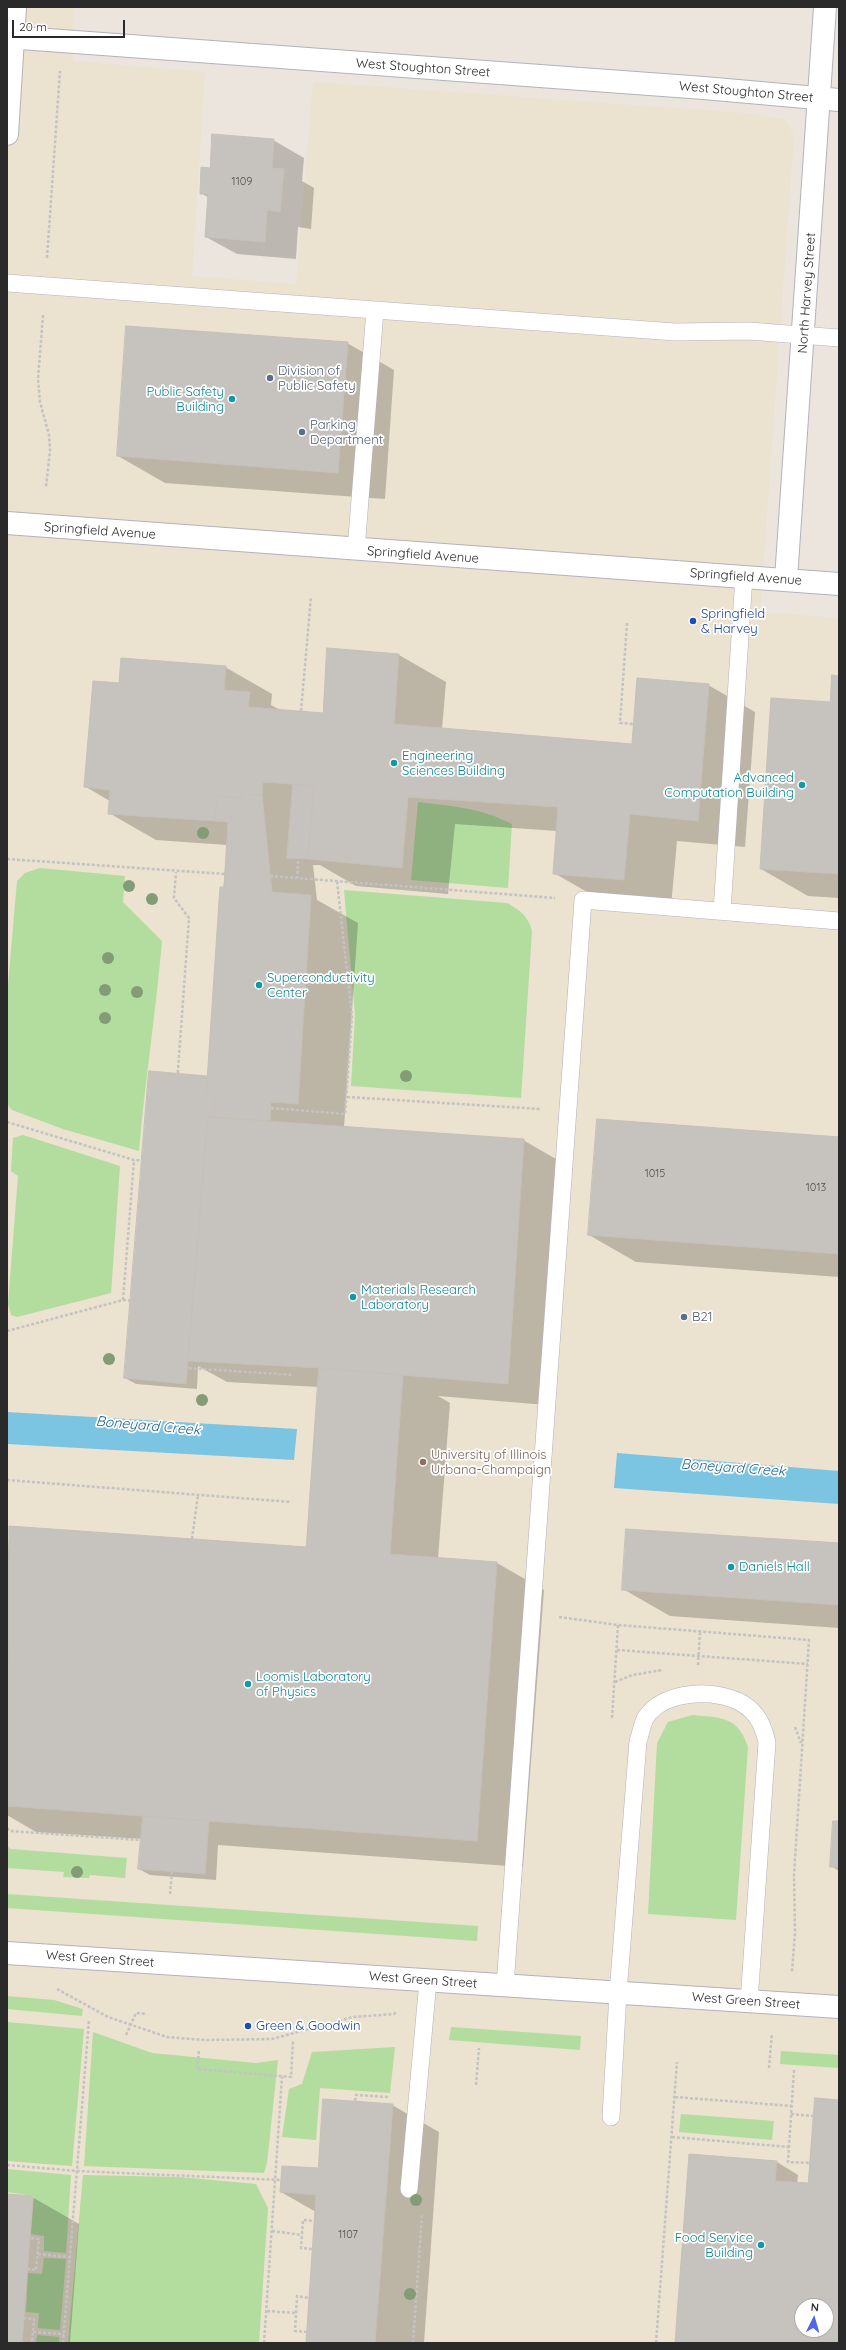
<!DOCTYPE html>
<html>
<head>
<meta charset="utf-8">
<style>
  body { margin:0 }
  #map { position:relative; width:846px; height:2350px; overflow:hidden; background:#ebe5de; font-family:Quicksand,sans-serif }
  canvas { display:block }
  .frame { position:absolute; inset:0; border:8px solid #2a2a2a; pointer-events:none }
  .north { position:absolute; left:794px; top:2298px; width:40px; height:40px; box-sizing:border-box; background:#fff; border:1px solid #aaa; border-radius:50%; rotate:5deg; font-size:11px; font-weight:700; line-height:16px; text-align:center; color:#2a2a2a }
  .north::after { content:''; display:block; margin:auto; width:14px; height:18px; background:#4e67e7; clip-path:polygon(50% 0,100% 100%,50% 72%,0 100%) }
  .scale { position:absolute; left:12px; top:20px; width:113px; height:18px; box-sizing:border-box; border:2px solid #2a2a2a; border-top:0; padding-left:5px; font-size:12px; line-height:14px; white-space:nowrap; color:#2a2a2a; -webkit-text-stroke:3px #fff; paint-order:stroke }
</style>
</head>
<body>
<div id="map">
<canvas width="846" height="2350"></canvas>
<div class="frame"></div>
<div class="north">N</div>
<div class="scale">20 m</div>
</div>
<script>
const ctx = document.querySelector('canvas').getContext('2d');
ctx.lineJoin = 'round';
function fill(path, color) {
  ctx.fillStyle = color;
  ctx.fill(path, 'evenodd');
}
function strokePath(path, color, width, dash) {
  ctx.strokeStyle = color;
  ctx.lineWidth = width;
  ctx.lineCap = dash ? 'butt' : 'round';
  ctx.setLineDash(dash || []);
  ctx.stroke(path);
}
function label(font, color, halo, rows, align = 'center') {
  ctx.font = font + ' Quicksand,sans-serif';
  ctx.lineWidth = 3.5;
  ctx.setLineDash([]);
  ctx.textBaseline = 'middle';
  ctx.strokeStyle = halo;
  ctx.fillStyle = color;
  for (const [text, x, y, turn = 0] of rows) {
    ctx.save();
    ctx.translate(x, y);
    ctx.rotate((+turn || 0) * Math.PI / 180);
    ctx.textAlign = isNaN(turn) ? turn : align;
    if (halo) ctx.strokeText(text, 0, 0);
    ctx.fillText(text, 0, 0);
    ctx.restore();
  }
}
const education = new Path2D(`
  M7 7H75L73 61 205 72 192 276 296 284 313 82 758 114 786 120 794 136 760 612 839 618V2343H7ZM802 2306H826V2330H802Z`);
const green = new Path2D(`
  M418 802C452 806 481 808 512 824L508 888 411 880Z
  M40 868 125 876 123 902 162 941C156 1011 145 1081 139 1151L63 1129 12 1110 7 1104V997L17 881 25 873Z
  M344 890 507 903C520 910 528 916 532 931L521 1098 351 1086 355 1015Z
  M23 1135 120 1166 111 1293 17 1317 11 1315 8 1304 18 1176 11 1171 13 1138Z
  M692 1715C721 1718 737 1715 748 1747L736 1920 648 1914 657 1743 668 1722Z
  M7 1846 11 1849 127 1858 125 1878 90 1875 89 1878 63 1877 64 1872 7 1868Z
  M7 1894 478 1926 477 1941 7 1908Z
  M7 1996 54 2000 83 2009 82 2016 7 2009Z
  M7 2022 84 2029 72 2166 7 2161Z
  M451 2027 581 2036 580 2050 449 2040Z
  M93 2032 152 2053 256 2063 278 2060 267 2163 264 2173 84 2166Z
  M395 2047 390 2093 320 2088 316 2140 282 2137 289 2089 302 2084 312 2052Z
  M781 2051 839 2055V2068L780 2064Z
  M681 2114 774 2121 772 2140 679 2132Z
  M7 2169 71 2175 66 2253 44 2251V2236L31 2234 34 2196 7 2192Z
  M83 2175 180 2177 256 2184 268 2208 259 2343H68Z
  M44 2258 66 2259 60 2330 38 2328 39 2313 26 2312 28 2273 42 2274Z
  M37 2335 59 2337V2343H36Z`);
const water = new Path2D(`
  M7 1412 297 1429 294 1460 7 1444Z
  M617 1453 839 1471V1504L614 1488Z`);
const shadow = new Path2D(`
  M273 140 304 158 302 181 314 188 311 229 298 227 296 259 237 254 206 237 209 198 201 193 210 169Z
  M347 343 394 370 385 499 165 483 118 456Z
  M399 655 446 682 442 729 633 745 708 685 755 712 745 847 677 841 671 906 601 900 554 873 557 831 455 824 448 894 356 886 320 865H313L317 900 358 923 344 1127 523 1140 561 1162 546 1405 438 1396 450 1403 438 1558 497 1563 544 1590 523 1867 218 1845 216 1880 150 1875 139 1869 142 1839 36 1832 7 1815V1563L10 1527 307 1548 319 1387 227 1382 198 1366 197 1389 136 1384 125 1378 150 1072 208 1077 227 845 156 840 109 813 110 801 86 787 120 684 225 667 272 694 271 705 280 710 323 714Z
  M839 677V898L808 896 761 869 831 703Z
  M839 1138V1277L636 1262 589 1235Z
  M839 1544V1628L670 1616 623 1589Z
  M839 1822V1871L831 1866Z
  M839 2101V2343H676L777 2162 798 2175 797 2184H809ZM802 2306H826V2330H802Z
  M392 2105 439 2132 424 2343H307L316 2212 281 2192 319 2169Z
  M7 2195 32 2197 79 2224 70 2343H7Z`);
const building = new Path2D(`
  M212 134 274 139 272 168 284 169 280 212 267 210 265 242 205 237 208 194H200L201 167 210 168Z
  M126 326 348 342 338 473 117 456Z
  M327 648 399 654 394 724 632 744 637 678 709 684 698 821 630 814 624 880 553 874 558 807 408 797 402 868 308 859 314 786 263 782 262 795 241 794V798L217 796 215 821 108 814 110 790 84 787 93 681 119 683 121 658 226 666 224 690 250 692 248 707 323 713Z
  M832 675 839 676V874L760 869 771 698 830 702Z
  M293 785 314 786 308 859 287 858Z
  M241 794 262 795 272 892 311 895 298 1104 271 1102 270 1121 213 1117 215 1097 206 1096 220 887H224L228 822 215 821 217 796 241 798Z
  M149 1071 207 1076 206 1096 215 1097 213 1117H208L186 1384 124 1378Z
  M208 1117 524 1139 508 1384 319 1368 188 1361Z
  M597 1119 839 1137V1254L588 1235Z
  M319 1368 403 1375 390 1554 497 1562 477 1841 7 1806 9 1526 306 1547Z
  M626 1529 839 1543V1605L622 1590Z
  M143 1816 209 1821 205 1874 138 1869Z
  M833 1821H839V1867H830Z
  M815 2098 839 2100V2343H675L689 2154 777 2161 775 2181 808 2183ZM802 2306H826V2330H802Z
  M323 2099 393 2104 375 2343H306L316 2195 280 2192 282 2166 318 2168Z
  M7 2194 33 2196 22 2343H7Z`);
const path = new Path2D(`
  M47 258 60 71
  M43 315 38 379 40 402 49 435 50 451 46 487
  M627 623 620 723 634 724
  M301 711 311 597
  M7 859 225 874
  M270 876 555 898
  M297 879 303 785
  M347 1097 540 1109
  M175 1101 214 1105
  M271 1108 345 1114 352 1016 337 881
  M7 1122 134 1160 170 1162
  M166 1230 198 1233
  M123 1300 134 1160
  M161 1304 156 1366 294 1375
  M7 1331 123 1300 161 1304 189 918 174 898 176 872
  M7 1480 291 1502
  M192 1539 198 1495
  M559 1617 618 1625 809 1640 794 1875 795 1933 792 1972
  M617 1650 808 1664
  M698 1665 700 1632
  M615 1682 632 1675 663 1670
  M612 1718 618 1625
  M795 1727 801 1743
  M7 1828 10 1831 141 1840
  M170 1894 172 1872
  M57 1989 108 2017 167 2037 205 2040 272 2039 353 2017 394 2014 396 2012
  M126 2035 136 2013 147 2014
  M199 2051 197 2069 291 2077 293 2041
  M769 2068 772 2033
  M794 2070 788 2162 810 2163
  M476 2085 479 2048
  M675 2097 792 2106
  M355 2101 356 2095 389 2097
  M791 2114 813 2116
  M672 2137 789 2147
  M7 2165 77 2171 281 2180
  M272 2231 302 2235
  M312 2249 301 2248 303 2220 314 2221
  M38 2254 70 2257
  M27 2269 36 2270 39 2239 29 2238
  M267 2311 296 2313
  M23 2318 34 2319 32 2343
  M33 2332 64 2334
  M307 2332 295 2331 297 2296 309 2298
  M63 2343 89 2020
  M264 2343 282 2077
  M413 2343 422 2214
  M656 2343 677 2062`);
const lane = new Path2D(`
  M7 283 675 332 749 331 839 338
  M356 550 375 310
  M722 911 744 576
  M505 1986 583 900 839 921
  M611 2117 618 1993 638 1741C641 1734 642 1723 646 1717 664 1690 717 1688 743 1704 758 1713 763 1726 767 1742L749 2002
  M409 2189 428 1981`);
const street = new Path2D(`
  M7 37 704 88 839 100
  M786 579 825 7`);
const secondary = new Path2D(`
  M7 134 15 7
  M7 523 839 584
  M7 1953 839 2007`);
const trees = [
  [203,833],
  [129,886],
  [152,899],
  [108,958],
  [105,990],
  [137,992],
  [105,1018],
  [406,1076],
  [109,1359],
  [202,1400],
  [77,1872],
  [416,2200],
  [410,2294]
];
const markers = [
  [270,378,4,"#5c6f8a"],
  [232,399,4,"#0f9aa8"],
  [302,432,4,"#5c6f8a"],
  [693,621,4,"#1a4fb4"],
  [394,763,4,"#0f9aa8"],
  [802,785,4,"#0f9aa8"],
  [259,985,4,"#0f9aa8"],
  [353,1297,4,"#0f9aa8"],
  [684,1317,4,"#5c6f8a"],
  [423,1462,4,"#8d6e63"],
  [731,1567,4,"#0f9aa8"],
  [248,1684,4,"#0f9aa8"],
  [248,2026,4,"#1a4fb4"],
  [761,2245,4,"#0f9aa8"]
];
const numberNames = [
  ["1109",242,182],
  ["1015",655,1174],
  ["1013",816,1188],
  ["1107",348,2235]
];
const streetNames = [
  ["West Stoughton Street",423,68,4],
  ["West Stoughton Street",746,92,5],
  ["North Harvey Street",807,293,-86],
  ["Springfield Avenue",100,531,4],
  ["Springfield Avenue",423,555,4],
  ["Springfield Avenue",746,577,4],
  ["West Green Street",100,1959,4],
  ["West Green Street",423,1980,4],
  ["West Green Street",746,2001,4]
];
const serviceNames = [
  ["Division of",278,371],
  ["Public Safety",278,386],
  ["Parking",310,425],
  ["Department",310,440],
  ["B21",692,1317]
];
const cultureNames = [
  ["Public Safety",224,392,"right"],
  ["Building",224,407,"right"],
  ["Engineering",402,756],
  ["Sciences Building",402,771],
  ["Advanced",794,778,"right"],
  ["Computation Building",794,793,"right"],
  ["Superconductivity",267,978],
  ["Center",267,993],
  ["Materials Research",361,1290],
  ["Laboratory",361,1305],
  ["Daniels Hall",739,1567],
  ["Loomis Laboratory",256,1677],
  ["of Physics",256,1692],
  ["Food Service",753,2238,"right"],
  ["Building",753,2253,"right"]
];
const transitNames = [
  ["Springfield",701,614],
  ["& Harvey",701,629],
  ["Green & Goodwin",256,2026]
];
const educationNames = [
  ["University of Illinois",431,1455],
  ["Urbana-Champaign",431,1470]
];
const waterNames = [
  ["Boneyard Creek",148,1426,5],
  ["Boneyard Creek",733,1468,4]
];
fill(education, '#ebe2cf');
fill(green, '#b3dc9f');
fill(water, '#7bc5e2');
fill(shadow, '#0003');
fill(building, '#c6c2bd');
strokePath(building, '#c6c1b7', 1);
strokePath(lane, '#b1b3bc', 18);
strokePath(street, '#b1b3bc', 24);
strokePath(secondary, '#b1b3bc', 24);
strokePath(path, '#c3c3c3', 2.5, [3, 2]);
strokePath(lane, '#fff', 17);
strokePath(street, '#fff', 22);
strokePath(secondary, '#fff', 22);
ctx.fillStyle = '#829c76';
for (const [x, y] of trees) {
  ctx.beginPath();
  ctx.arc(x, y, 6, 0, 2 * Math.PI);
  ctx.fill();
}
for (const [x, y, r, color] of markers) {
  const dot = new Path2D();
  dot.arc(x, y, r, 0, 2 * Math.PI);
  ctx.fillStyle = color;
  ctx.fill(dot);
  strokePath(dot, '#fff', 1.5);
}
label('11px', '#51504f', null, numberNames);
label('13px', '#2a2a2a', '#fff', streetNames);
label('13px', '#4e5e75', '#fff', serviceNames, 'left');
label('13px', '#0d838f', '#fff', cultureNames, 'left');
label('13px', '#164399', '#fff', transitNames, 'left');
label('13px', '#785e54', '#fff', educationNames, 'left');
label('italic 14px', '#1b648d', '#fff', waterNames);
</script>
</body>
</html>
